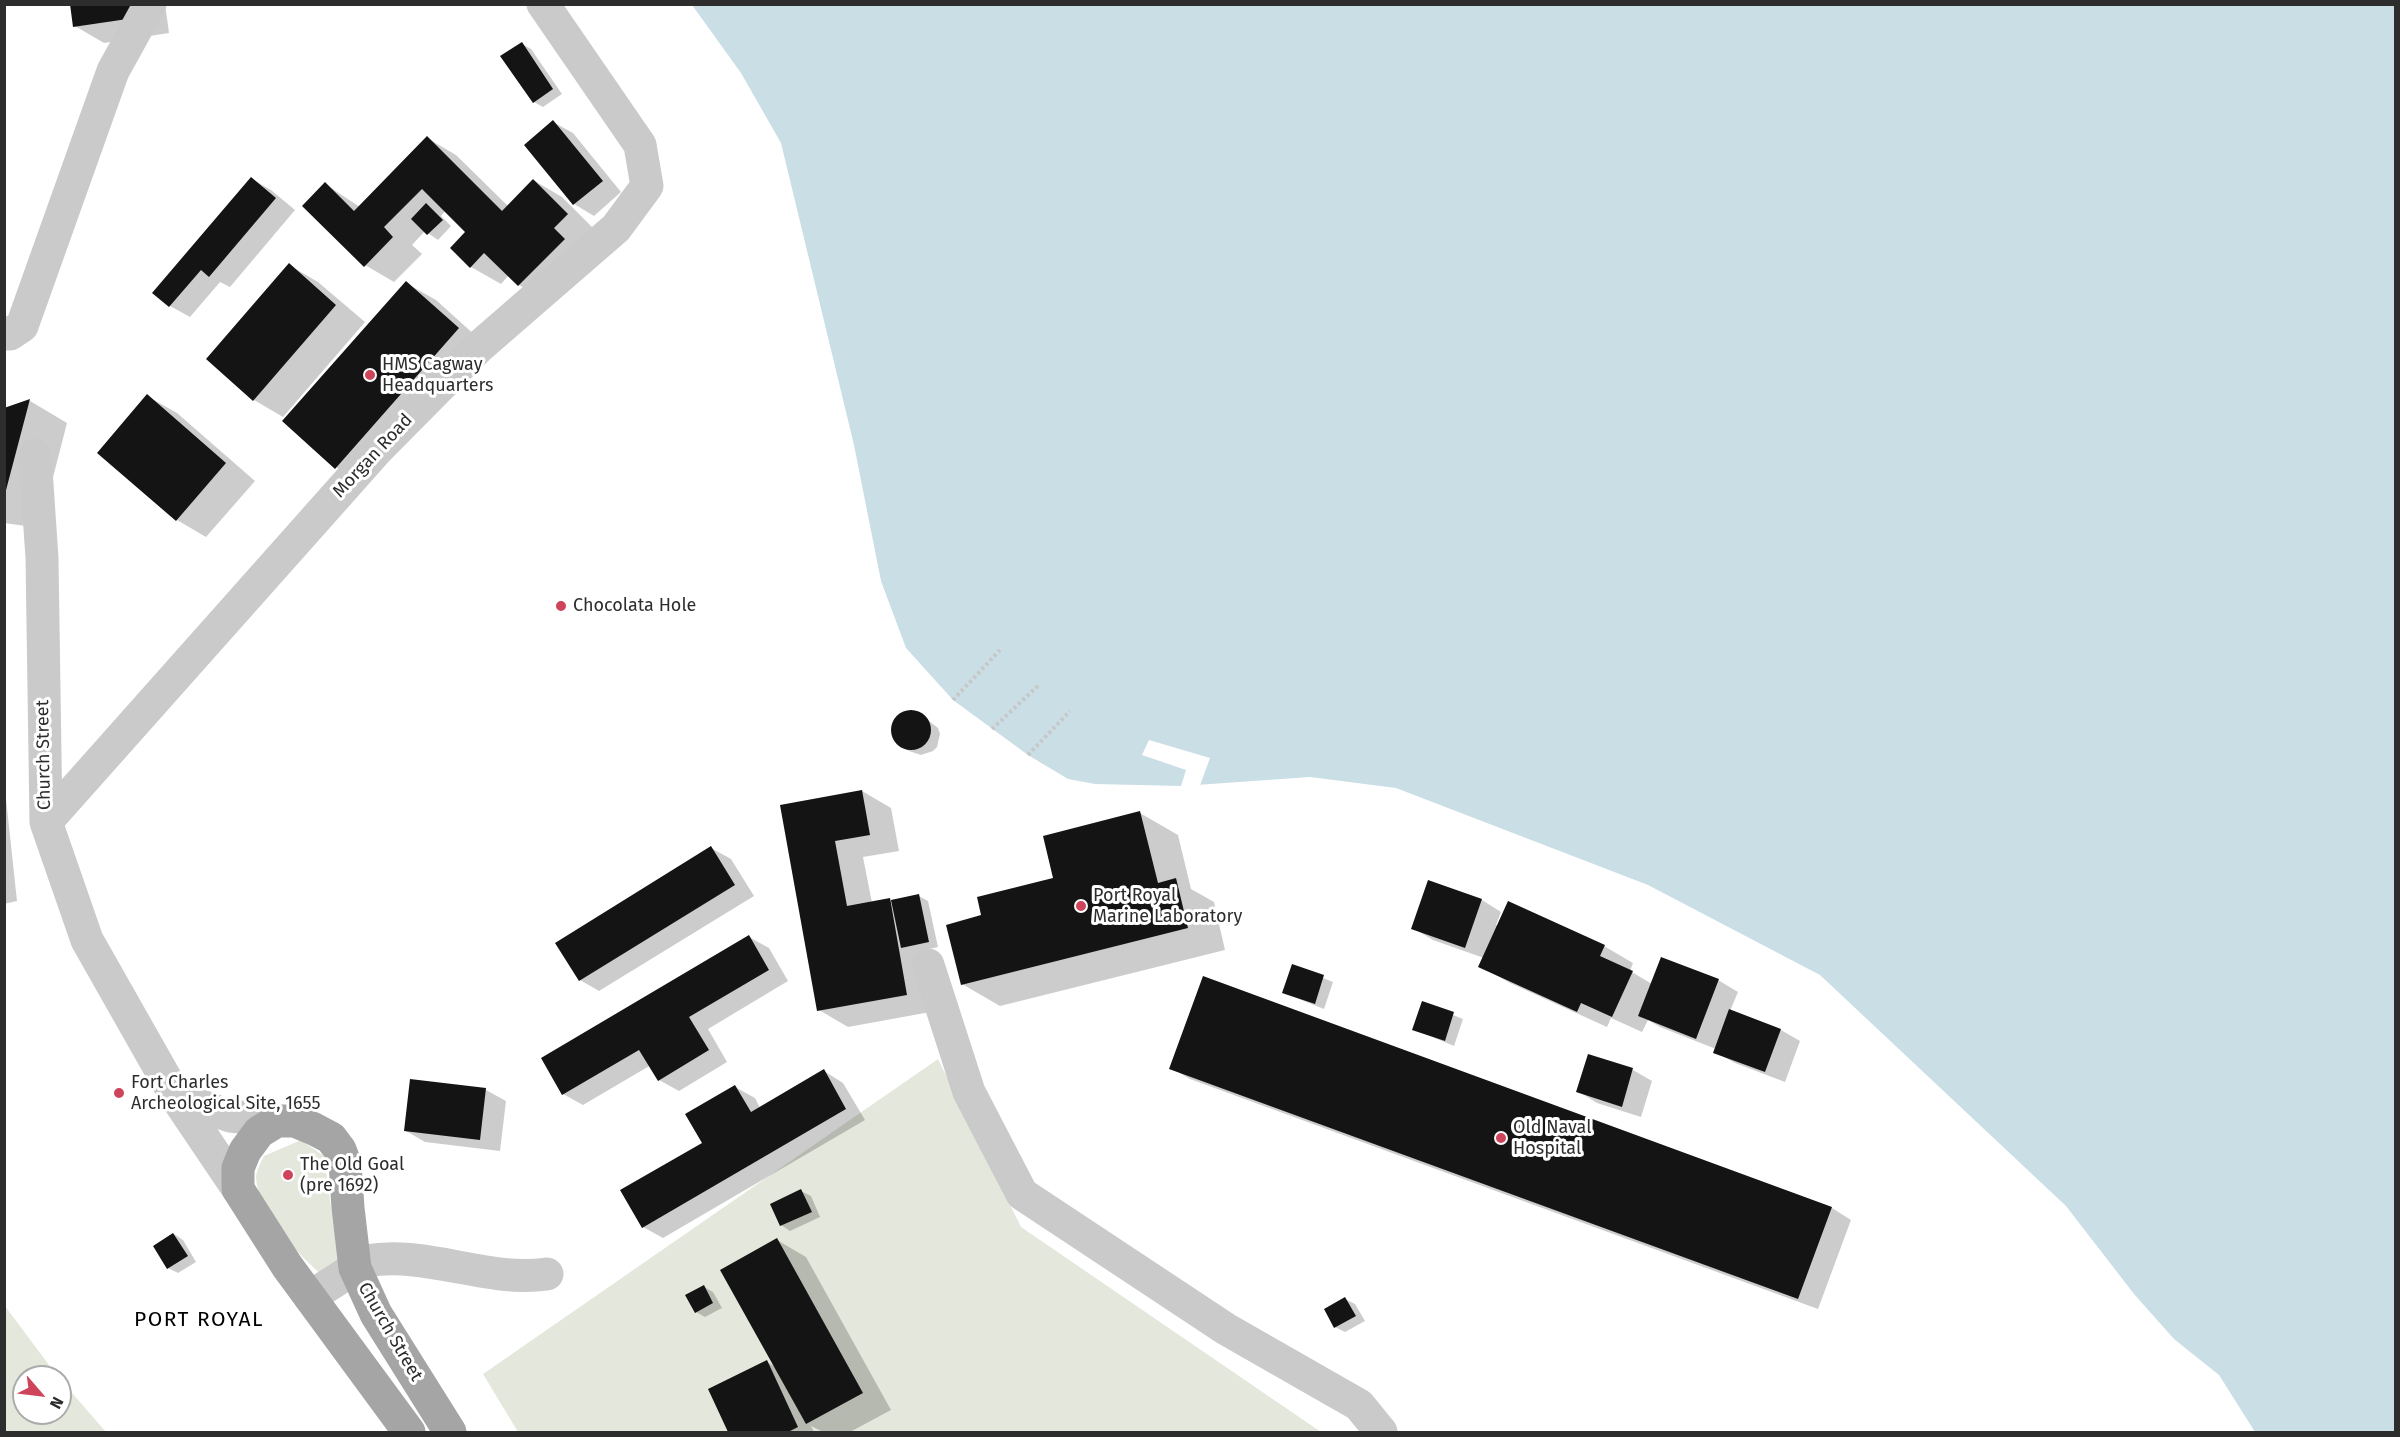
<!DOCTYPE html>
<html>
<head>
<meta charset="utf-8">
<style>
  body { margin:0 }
  #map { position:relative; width:2400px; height:1437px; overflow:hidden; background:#fff; font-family:"Fira Sans",sans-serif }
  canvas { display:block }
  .frame { position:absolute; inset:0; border:6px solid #2d2d2d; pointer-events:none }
  .north { position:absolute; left:12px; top:1365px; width:60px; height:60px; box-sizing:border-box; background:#fff; border:2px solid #ababab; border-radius:50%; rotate:118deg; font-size:16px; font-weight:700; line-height:24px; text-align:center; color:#2d2d2d }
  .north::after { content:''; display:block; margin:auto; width:21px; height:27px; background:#ce445a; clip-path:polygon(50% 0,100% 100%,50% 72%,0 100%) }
</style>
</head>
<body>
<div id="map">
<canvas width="2400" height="1437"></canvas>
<div class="frame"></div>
<div class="north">N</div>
</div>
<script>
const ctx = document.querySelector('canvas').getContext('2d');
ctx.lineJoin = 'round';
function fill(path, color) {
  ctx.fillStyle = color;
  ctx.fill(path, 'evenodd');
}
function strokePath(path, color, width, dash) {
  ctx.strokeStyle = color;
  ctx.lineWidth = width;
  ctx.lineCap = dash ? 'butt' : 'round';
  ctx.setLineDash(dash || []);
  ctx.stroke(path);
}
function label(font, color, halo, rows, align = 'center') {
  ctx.font = font + ' "Fira Sans",sans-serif';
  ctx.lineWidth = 6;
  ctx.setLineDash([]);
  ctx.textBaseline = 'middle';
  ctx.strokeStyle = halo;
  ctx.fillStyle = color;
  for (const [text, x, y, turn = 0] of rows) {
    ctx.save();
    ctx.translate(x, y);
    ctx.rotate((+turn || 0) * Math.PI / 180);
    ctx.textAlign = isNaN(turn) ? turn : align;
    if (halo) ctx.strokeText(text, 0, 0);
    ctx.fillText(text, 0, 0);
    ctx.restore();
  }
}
const green = new Path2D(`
  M938 1059 1021 1227 1321 1432H518L483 1374Z
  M301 1140 324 1156 339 1267 323 1276C298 1255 258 1211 256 1178 256 1171 261 1162 264 1156Z
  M5 1306 58 1377H24V1413H60V1379L106 1432H5Z`);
const water = new Path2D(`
  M692 5H2395V1432H2255L2219 1375 2174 1339 2134 1294 2066 1206 1820 975 1648 885 1396 788 1310 777 1182 786 1095 784 1068 779 1028 755 953 700 906 648 881 581 854 445 781 143 741 73Z`);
const pier = new Path2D(`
  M1149 740 1210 758 1199 788 1180 789 1186 770 1142 755Z`);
const shadow = new Path2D(`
  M165 4 169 33 104 43 75 26Z
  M522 44 531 49 562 94 543 107 534 102Z
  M553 122 573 133 621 192 594 216 574 204 526 145Z
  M427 138 456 155 508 206 533 180 562 197 596 231 548 302 519 285 509 275 501 284 471 267 452 248 467 232 446 210 441 216 451 226 438 240 425 231 412 245 422 254 394 282 365 265 325 184 360 207Z
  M252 179 271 190 295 210 230 287 220 282 190 317 170 306Z
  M289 265 318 282 365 322 283 417 254 400Z
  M406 283 436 300 487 346 365 484 336 467Z
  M147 396 177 413 255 481 206 537 177 520 99 453Z
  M30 401 67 423 40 528 4 523V410Z
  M908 712 920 714 938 728 940 734 937 747 933 751 921 755 909 751 896 741 893 729 898 718Z
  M4 780 17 901 4 904Z
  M862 791 891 808 899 851 863 857 872 903 919 896 928 901 938 947 925 950 936 1011 848 1027 819 1010 782 806Z
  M1140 813 1178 835 1191 889 1214 902 1225 950 1000 1006 962 984 983 916 1055 879Z
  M711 848 731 859 754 896 599 991 580 980Z
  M1429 882 1482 900 1501 912 1496 925 1499 926 1604 946 1633 963 1630 971 1652 984 1718 980 1738 992 1730 1011 1781 1030 1800 1041 1785 1082 1735 1063 1715 1052 1716 1049 1660 1027 1648 1020 1642 1032 1611 1018 1607 1027 1510 983 1480 966 1484 958 1433 940 1413 928Z
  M749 937 769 948 788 981 708 1029 727 1062 679 1091 659 1080 651 1065 583 1105 563 1094Z
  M1293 966 1333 982 1324 1009 1284 993Z
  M1204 978 1832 1208 1851 1220 1818 1309 1190 1079 1171 1068Z
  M1423 1003 1463 1019 1454 1046 1414 1029Z
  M1589 1056 1633 1070 1652 1081 1641 1117 1597 1103 1578 1091Z
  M824 1071 843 1083 865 1120 663 1238 643 1227 704 1144 735 1087 755 1098 760 1108Z
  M412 1081 486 1090 506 1101 500 1151 425 1142 406 1131Z
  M801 1191 811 1196 820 1217 790 1231 781 1225Z
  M174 1234 183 1240 196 1262 178 1273 168 1268Z
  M777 1240 806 1257 891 1410 850 1432H823L811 1426 814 1432H730L710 1390 767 1362 776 1367Z
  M704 1287 713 1292 722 1308 705 1317 696 1312Z
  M1345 1299 1355 1304 1365 1321 1345 1332 1335 1327Z`);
const building = new Path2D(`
  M70 4H139L141 17 73 27Z
  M522 42 553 89 533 103 500 56Z
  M553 120 603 181 573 205 524 145Z
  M427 136 502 211 533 179 568 214 554 228 565 239 518 286 484 253 470 268 450 248 465 232 422 189 384 227 393 237 364 267 302 206 325 182 354 211Z
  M251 177 276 198 209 277 201 270 169 307 152 293Z
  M426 203 443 220 427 235 411 219Z
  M289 263 336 305 253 401 206 359Z
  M406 281 459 328 335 469 282 421Z
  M147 394 226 463 176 521 97 453Z
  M30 399 5 494H4V408Z
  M891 730a20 20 0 1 1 40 0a20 20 0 1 1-40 0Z
  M862 790 870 835 835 841 847 906 890 898 907 995 817 1011 780 805Z
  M1140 811 1158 883 1176 878 1188 928 961 985 946 925 981 915 977 897 1053 878 1043 836Z
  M711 846 735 885 579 981 555 943Z
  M1428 880 1482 899 1465 948 1411 929Z
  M919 894 929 942 901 948 891 900Z
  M1508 901 1605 945 1600 956 1633 971 1612 1017 1581 1003 1577 1012 1478 967Z
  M749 935 769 970 689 1017 709 1050 658 1081 639 1050 562 1095 541 1058Z
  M1661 957 1719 979 1696 1039 1638 1016Z
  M1292 964 1324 975 1315 1004 1282 993Z
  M1203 976 1832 1207 1798 1299 1169 1069Z
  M1422 1001 1454 1012 1445 1041 1412 1030Z
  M1729 1009 1781 1029 1765 1072 1713 1053Z
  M1588 1054 1633 1068 1622 1107 1576 1092Z
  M824 1069 846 1109 642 1228 620 1190 702 1143 685 1114 735 1085 751 1112Z
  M410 1079 486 1088 480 1140 404 1131Z
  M801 1189 812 1212 780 1226 770 1204Z
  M173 1233 188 1256 167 1269 153 1246Z
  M777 1238 863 1393 806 1424 720 1270Z
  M704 1285 713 1303 695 1313 685 1295Z
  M1345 1297 1356 1316 1334 1328 1324 1309Z
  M767 1360 798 1427 788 1432H728L708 1389Z`);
const path = new Path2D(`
  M953 700 1000 650
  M992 729 1040 684
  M1028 755 1070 711`);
const minor = new Path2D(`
  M4 334H10L22 326 113 71 150 4
  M35 455 42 558 46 822 87 940 176 1097 238 1189
  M46 822 376 451 480 346 616 228 647 186 640 145 543 4
  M928 965 969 1092 1022 1194 1226 1329 1359 1405 1381 1432
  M176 1097 230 1116 277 1121
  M310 1297 366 1261C425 1250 488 1283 547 1274`);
const major = new Path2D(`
  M409 1432 287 1266 238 1189V1168L245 1151 259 1132 277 1121H295L314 1129 331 1138 340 1150 345 1163 348 1208 355 1268 376 1314 450 1432`);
const markers = [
  [370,375,6,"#ce445a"],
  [561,606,6,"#ce445a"],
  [1081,906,6,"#ce445a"],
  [119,1093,6,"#ce445a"],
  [1501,1138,6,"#ce445a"],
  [288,1175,6,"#ce445a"]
];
const poiNames = [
  ["HMS Cagway",382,365],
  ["Headquarters",382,386],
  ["Chocolata Hole",573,606],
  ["Port Royal",1093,896],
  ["Marine Laboratory",1093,917],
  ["Fort Charles",131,1083],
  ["Archeological Site, 1655",131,1104],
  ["Old Naval",1513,1128],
  ["Hospital",1513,1149],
  ["The Old Goal",300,1165],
  ["(pre 1692)",300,1186]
];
const streetNames = [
  ["Morgan Road",373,456,-47],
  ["Church Street",44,755,-91],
  ["Church Street",390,1332,60]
];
const quarterNames = [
  ["PORT ROYAL",199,1320]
];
fill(green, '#e4e8dc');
fill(water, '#cadee6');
fill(pier, '#fff');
fill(shadow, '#0003');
fill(building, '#141414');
strokePath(path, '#c7c7c7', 4, [3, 3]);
strokePath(minor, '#cacaca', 33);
strokePath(major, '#a5a5a5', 33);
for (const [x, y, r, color] of markers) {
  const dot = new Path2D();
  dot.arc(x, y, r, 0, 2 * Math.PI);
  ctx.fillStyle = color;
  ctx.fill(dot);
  strokePath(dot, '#fff', 2);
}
label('18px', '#2d2d2d', '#fff', poiNames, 'left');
label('18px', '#2d2d2d', '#fff', streetNames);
ctx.letterSpacing = '1.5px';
label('21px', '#000', '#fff', quarterNames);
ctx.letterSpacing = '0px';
</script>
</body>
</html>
